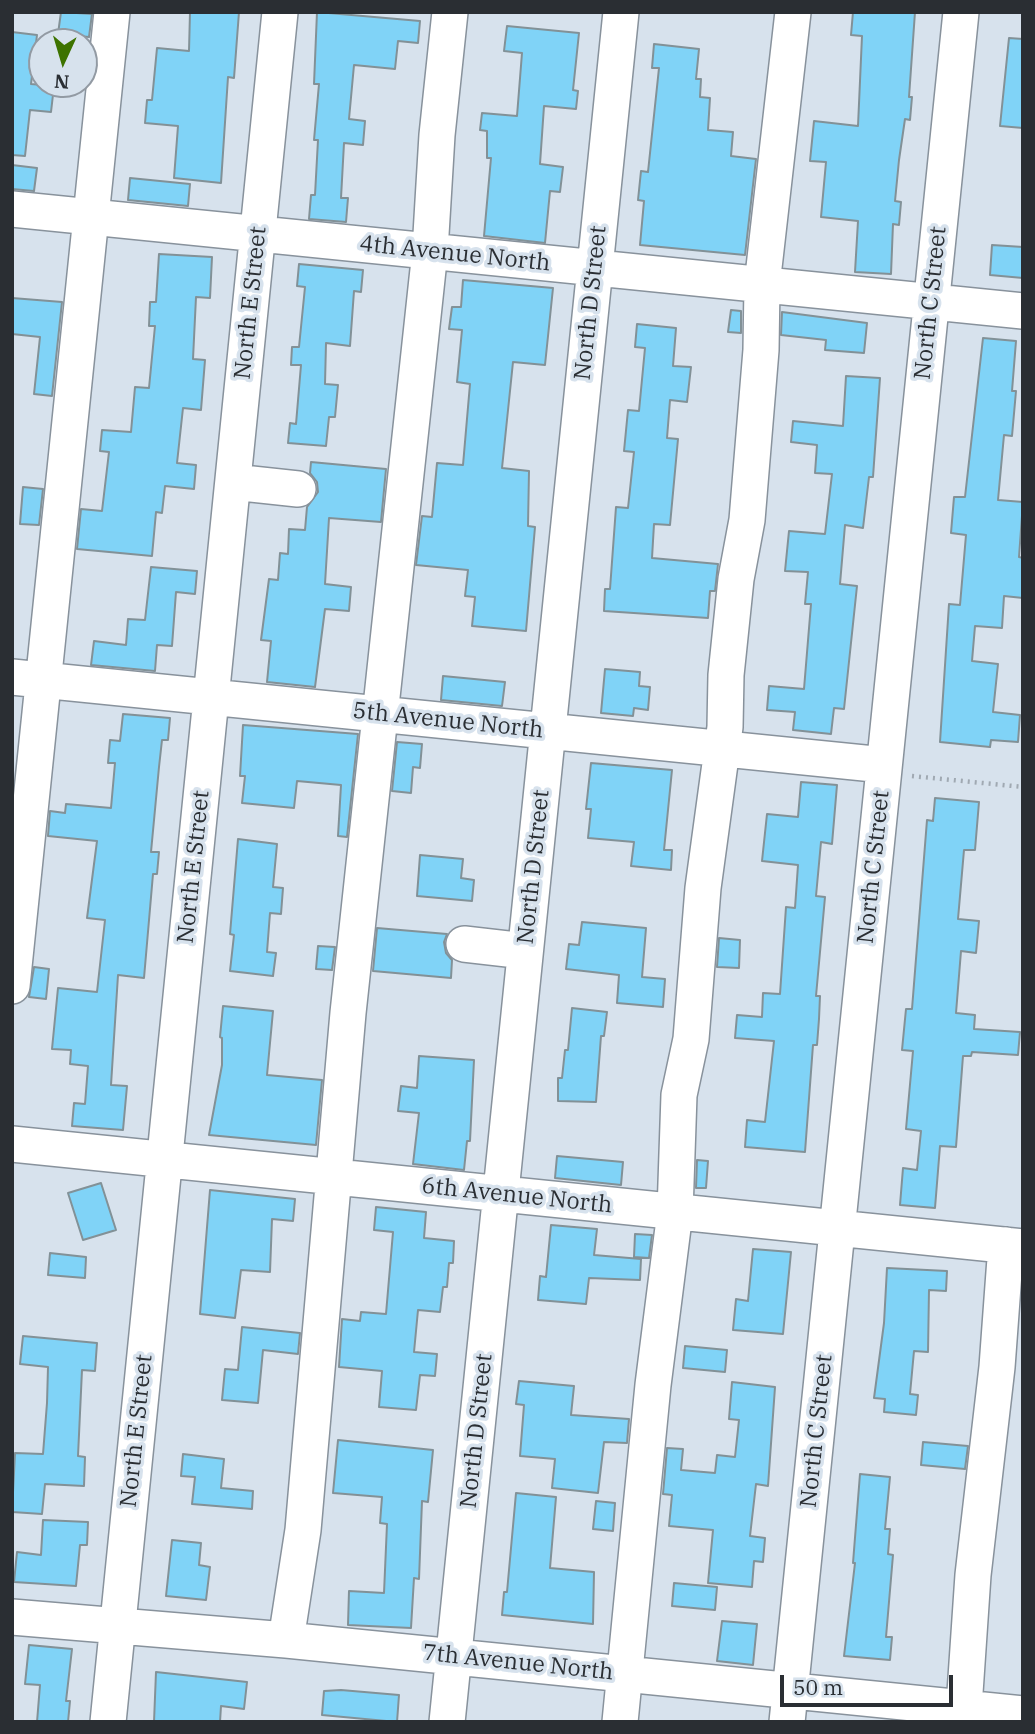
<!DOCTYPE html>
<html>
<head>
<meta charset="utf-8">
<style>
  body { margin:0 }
  #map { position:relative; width:1035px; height:1734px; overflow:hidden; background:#d7e2ed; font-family:"IBM Plex Serif",serif }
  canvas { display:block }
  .frame { position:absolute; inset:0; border:14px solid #2a2e33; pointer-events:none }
  .north { position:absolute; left:28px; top:28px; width:70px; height:70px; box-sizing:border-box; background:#d7e2ed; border:2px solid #929aa3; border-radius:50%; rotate:184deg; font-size:19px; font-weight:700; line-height:28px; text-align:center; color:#2a2e33 }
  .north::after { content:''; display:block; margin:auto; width:24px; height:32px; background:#3d7300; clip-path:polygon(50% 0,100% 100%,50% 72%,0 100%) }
  .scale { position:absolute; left:780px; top:1675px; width:173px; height:32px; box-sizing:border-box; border:4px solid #2a2e33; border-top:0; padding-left:9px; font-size:21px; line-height:24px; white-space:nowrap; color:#2a2e33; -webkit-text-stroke:5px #d7e2ed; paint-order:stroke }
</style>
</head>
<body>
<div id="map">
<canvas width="1035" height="1734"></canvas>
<div class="frame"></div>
<div class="north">N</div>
<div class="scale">50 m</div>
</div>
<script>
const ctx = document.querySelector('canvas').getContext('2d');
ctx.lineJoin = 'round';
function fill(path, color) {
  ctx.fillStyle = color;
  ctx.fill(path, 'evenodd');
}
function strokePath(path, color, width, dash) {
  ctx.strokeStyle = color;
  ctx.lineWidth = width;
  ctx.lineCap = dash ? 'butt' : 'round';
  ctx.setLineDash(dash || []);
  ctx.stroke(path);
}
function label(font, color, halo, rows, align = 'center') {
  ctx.font = font + ' "IBM Plex Serif",serif';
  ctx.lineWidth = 7;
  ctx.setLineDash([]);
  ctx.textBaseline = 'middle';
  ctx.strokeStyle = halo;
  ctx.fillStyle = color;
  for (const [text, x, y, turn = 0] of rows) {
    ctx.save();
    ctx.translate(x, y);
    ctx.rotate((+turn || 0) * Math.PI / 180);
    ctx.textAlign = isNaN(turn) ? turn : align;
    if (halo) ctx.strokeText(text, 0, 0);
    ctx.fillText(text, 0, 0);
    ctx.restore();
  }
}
const building = new Path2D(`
  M61 12 92 14 89 37 58 34Z
  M190 12H239L234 78 228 77 221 183 174 178 178 126 145 123 147 100H152L157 48 189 51Z
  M317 12 420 21 418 43 398 41 395 69 354 65 349 119 365 121 363 145 344 143 341 198H348L346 222 309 219 311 195H315L318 140H314L319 84H314Z
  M853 12H915L909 97H912L910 120 905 119 899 160 895 201 901 202 899 225 893 224 891 274 855 272 858 221 821 217 826 162 810 161 814 121 858 126 862 36 851 35Z
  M507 26 579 33 573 90 578 91 576 109 544 106 540 164 563 167 560 192 550 191 545 243 484 236 491 158H487V131L480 130 482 113 517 116 522 53 504 51Z
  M12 32 37 35 31 84 54 86 51 112 30 110 25 156 12 155Z
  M1009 38 1023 39V128L1000 126Z
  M654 44 699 49 696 79H701L700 97 710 98 708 130 733 132 731 156 756 159 745 255 640 245 644 201 638 200 641 171 648 172 659 68H652Z
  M12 165 37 168 34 191 12 189Z
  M130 178 190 184 188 206 128 200Z
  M992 245 1023 247V278L990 275Z
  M159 254 212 257 210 298 196 297 193 359 205 360 201 410 183 408 177 463 196 465 194 489 165 486 162 513 156 512 152 556 77 549 81 509 102 511 109 452 100 451 102 430 131 432 135 387 149 388 155 326H149L150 302H156Z
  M299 264 363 270 361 292 354 291 350 346 326 343 325 384 338 385 335 417H329L326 446 288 443 290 423 296 424 301 365H291L292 347H299L305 287 297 286Z
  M463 280 553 288 545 365 513 362 502 468 529 471 528 526 535 527 526 631 472 626 475 597 465 596 468 570 416 565 422 516 432 517 437 463 463 465 470 384 457 382 462 330 449 329 452 307H461Z
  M12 298 62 302 52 396 34 394 40 337 12 334Z
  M731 310 741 311V333L728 332Z
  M782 312 867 323 864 353 825 350 826 340 781 335Z
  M637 324 676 328 673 366 691 367 687 402 670 400 667 438 678 439 670 525 654 524 652 558 718 564 715 591H710L708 618 604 611 605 589H610L616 507 628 508 634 452 624 451 628 410 639 411 645 348 635 347Z
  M983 338 1016 341 1012 391H1016L1012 436 1004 435 998 500 1023 502 1019 557 1023 558V598L1004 596 1002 628 975 626 972 661 998 664 993 712 1020 715 1018 742 991 740 990 747 940 742 949 604 960 605 966 535 951 533 954 497H965Z
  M846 376 880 378 873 477H869L863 528 845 525 840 584 857 586 844 709 834 708 831 734 793 730 795 712 767 710 769 686 804 689 811 604H805L808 572 785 571 789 531 825 534 832 474 815 473 817 445 791 442 793 421 843 426Z
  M311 462 386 469 381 522 329 518 325 584 351 587 349 611 325 609 315 687 267 682 271 641 261 640 269 579 278 580 280 553 288 554 289 529 305 530 307 507 318 492 317 482 310 473Z
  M23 487 43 489 39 525 20 524Z
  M151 567 197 571 195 594 176 592 172 646 157 645 155 671 91 665 94 641 126 645 128 619 145 620Z
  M605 669 640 672 639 686 650 687 648 710 634 708 633 716 601 713Z
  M443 676 505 682 502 706 441 700Z
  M123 714 170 718 168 740H162L159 767 151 852H159L157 874H153L144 978 118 975 111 1085 127 1086 123 1130 72 1126 74 1103 85 1104 88 1066 70 1064 71 1050 52 1049 58 988 97 992 105 920 87 918 97 841 48 836 50 811 65 813 66 804 111 808 115 763H108L110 740 120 741Z
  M243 725 358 734 347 837 338 836 341 785 297 781 294 808 242 803 245 776H240Z
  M397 742 422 744 420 768 413 767 411 793 392 791Z
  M591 763 672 770 664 850H672L671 870 631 866 634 842 588 838 591 809H586Z
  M801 782 837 785 832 844 821 842 816 896 825 897 816 996H820L819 1019 817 1045H813L805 1152 745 1147 747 1120 765 1122 774 1041 735 1038 737 1015 762 1017 763 993 780 994 786 907 795 908 798 865 762 861 767 814 798 817Z
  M935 798 979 802 975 850H964L958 919 979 921 976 953 961 951 956 1013 975 1015 974 1029 1020 1032 1018 1055 972 1052 971 1056H963L956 1147 940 1146 935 1208 900 1205 903 1168 917 1170 921 1131 906 1129 913 1051 902 1050 906 1009H912L927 820 933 821Z
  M238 839 277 844 273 887 283 888 281 914 270 913 267 952 276 953 273 976 230 971 234 935 230 934Z
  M420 855 463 859 461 878 474 880 472 901 417 896Z
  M582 922 646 928 642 977 665 979 663 1007 617 1003 619 975 566 969 569 944 579 945Z
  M377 928 447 934 444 942 446 953 452 960 451 978 373 971Z
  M719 938 740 940 739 968 717 967Z
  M318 946 335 947 332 970 316 969Z
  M34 967 49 969 46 999 29 997Z
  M223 1006 273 1011 267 1075 322 1080 316 1145 209 1135 222 1065V1038L220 1037Z
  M572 1008 607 1012 604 1036H601L596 1102 558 1101V1078H562L565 1050H568Z
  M419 1056 474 1060 470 1141H467L464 1170 413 1164 419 1113 398 1111 401 1086 417 1088Z
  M557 1156 623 1162 621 1185 555 1178Z
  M697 1160 708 1161 706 1188H696Z
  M101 1183 116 1230 83 1240 68 1193Z
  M210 1190 295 1199 293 1221 272 1219 270 1272 241 1270 235 1318 200 1314Z
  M376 1207 426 1212 424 1238 454 1241 453 1263H449L447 1287H443L440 1312 418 1310 414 1352 437 1354 435 1376 420 1375 416 1410 379 1407 382 1371 339 1367 342 1319 360 1321 361 1312 386 1314 393 1232 374 1230Z
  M551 1225 597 1229 594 1255 641 1259 640 1280 589 1278 586 1304 538 1300 540 1276 546 1277Z
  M635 1234 652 1235 649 1258 634 1257Z
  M753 1249 791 1252 783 1334 733 1330 736 1299 748 1301Z
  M50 1253 86 1257 85 1278 48 1275Z
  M887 1268 947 1271 946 1291 929 1290 928 1352 914 1351 910 1394 918 1395 916 1415 884 1412 885 1399 874 1398 884 1323Z
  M242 1327 300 1333 298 1354 263 1350 258 1403 222 1400 225 1369 238 1370Z
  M23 1336 97 1343 95 1371 82 1370 78 1456 85 1457 84 1486 45 1484 42 1514 12 1512 15 1453 43 1454 47 1403 48 1367 20 1364Z
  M685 1346 727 1350 725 1372 683 1368Z
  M519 1381 574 1386 571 1415 629 1419 627 1443 604 1442 598 1493 552 1488 555 1459 520 1456 524 1405 516 1404Z
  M732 1382 775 1387 768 1486 756 1484 750 1536 765 1538 763 1562 754 1561 752 1587 708 1583 713 1530 669 1526 672 1495 663 1494 667 1448 683 1449 681 1470 715 1473 717 1455 735 1457 739 1420 729 1419Z
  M338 1440 433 1450 428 1502 422 1501 419 1579 414 1578 411 1628 348 1625 349 1591 384 1593 387 1524 380 1523 382 1497 333 1493Z
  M923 1442 968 1446 965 1469 921 1465Z
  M183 1454 224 1459 221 1488 253 1491 252 1509 192 1504 195 1477 181 1476Z
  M860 1474 890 1477 885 1529H890L888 1554 893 1555 886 1637H892L890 1660 844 1656 855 1563H853Z
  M516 1493 556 1497 550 1568 594 1572 593 1624 502 1615 504 1592H507Z
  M596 1501 615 1503 613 1531 593 1529Z
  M43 1520 88 1522 87 1545H80L76 1586 14 1582 17 1552 41 1555Z
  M172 1540 201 1543 199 1565 210 1567 206 1600 166 1596Z
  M674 1583 717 1587 715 1610 672 1606Z
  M722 1621 757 1624 753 1665 717 1661Z
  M29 1645 72 1649 66 1701H70L68 1722H37L40 1685 25 1684Z
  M156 1672 247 1682 244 1709 221 1706 220 1722H154Z
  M341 1690 399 1695 397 1722 322 1715 324 1691Z`);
const path = new Path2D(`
  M912 776 1023 787`);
const minor = new Path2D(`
  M12 209 1023 311
  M233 482 298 489
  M12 677 884 765
  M464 944 525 951
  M12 986 112 12
  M12 1144 1023 1247
  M12 1617 286 1640 1023 1714
  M286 1640 303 1530 348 1013 430 251 437 135 450 12
  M108 1722 280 12
  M447 1722 621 12
  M620 1722 653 1385 675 1212 679 1095 691 1039 703 888 725 727 726 675 736 579 747 520 761 350 762 285 793 12
  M787 1722 961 12
  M963 1722 973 1575 997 1367 1006 1245`);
const streetNames = [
  ["4th Avenue North",455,254,6],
  ["North E Street",251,303,-84],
  ["North D Street",591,303,-84],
  ["North C Street",931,303,-84],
  ["5th Avenue North",448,721,6],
  ["North E Street",194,867,-84],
  ["North D Street",534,867,-84],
  ["North C Street",874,867,-84],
  ["6th Avenue North",517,1196,6],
  ["North E Street",137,1431,-84],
  ["North D Street",477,1431,-84],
  ["North C Street",817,1431,-84],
  ["7th Avenue North",518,1663,6]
];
fill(building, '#80d3f7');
strokePath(building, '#829197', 2);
strokePath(minor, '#88929c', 38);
strokePath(path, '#a0a9b2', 4.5, [2, 5]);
strokePath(minor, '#fff', 35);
label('23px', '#2a2e33', '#d7e2ed', streetNames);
</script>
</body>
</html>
